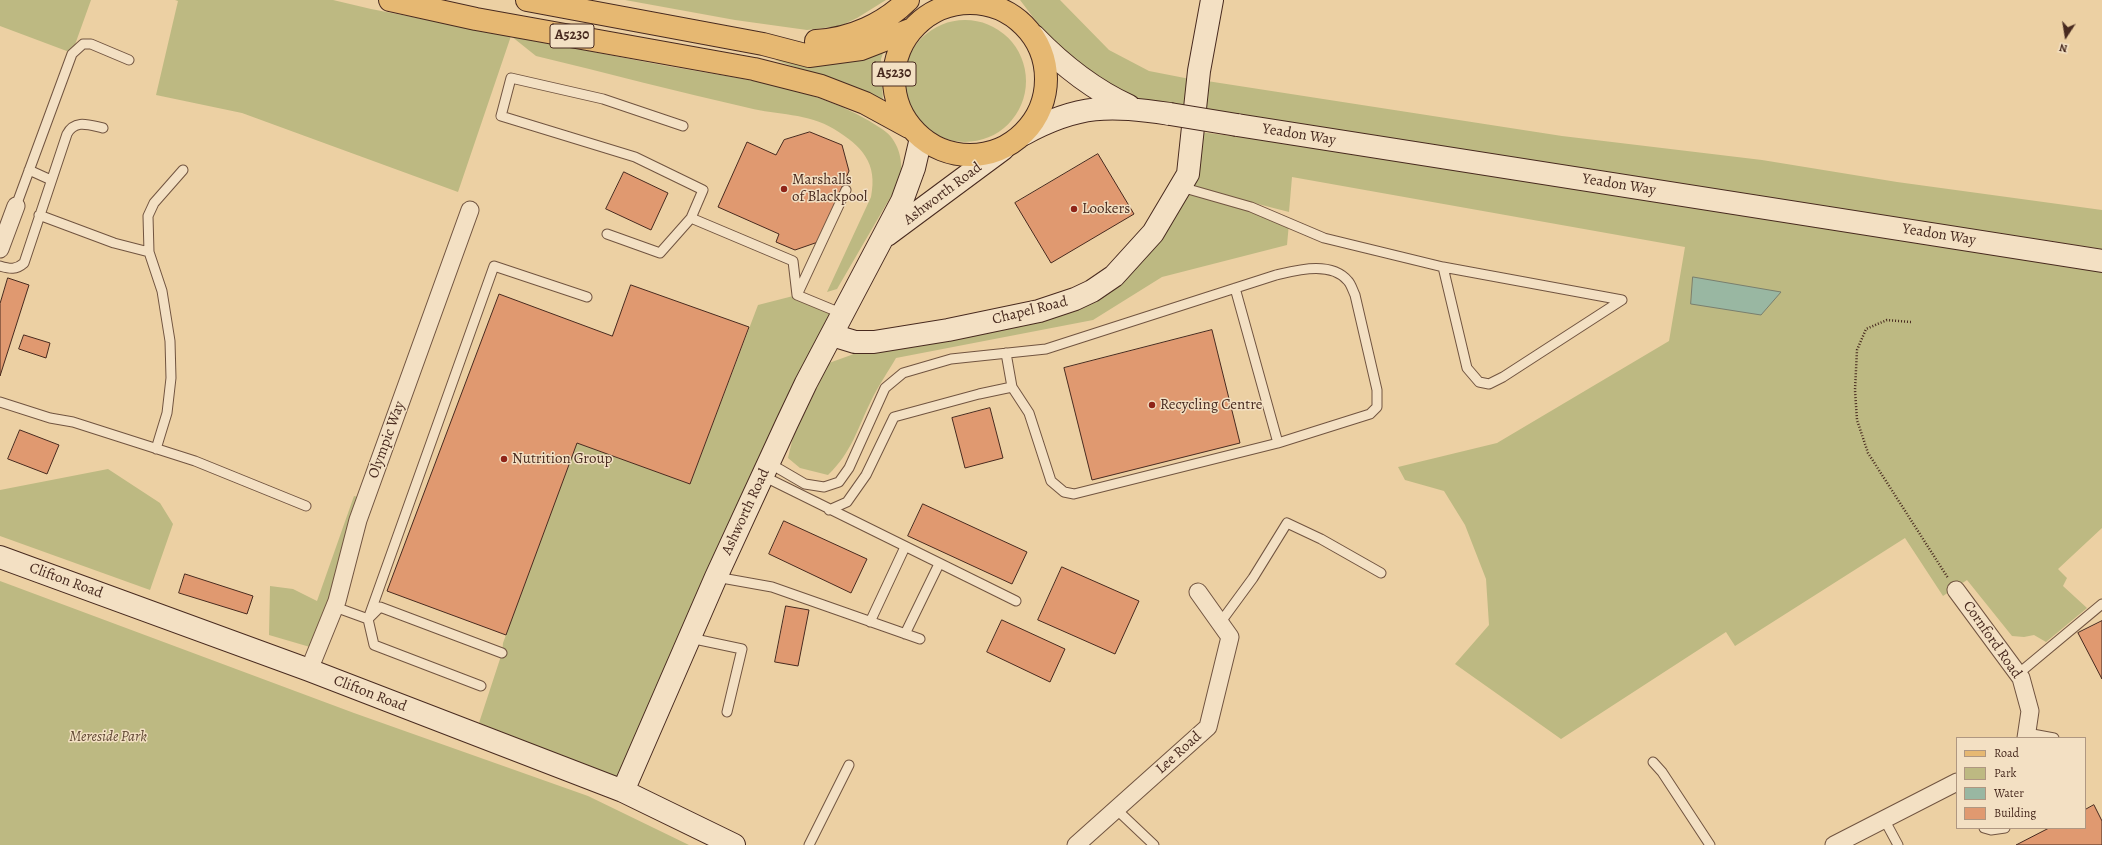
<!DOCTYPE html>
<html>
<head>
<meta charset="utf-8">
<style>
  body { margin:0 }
  #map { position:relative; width:2102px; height:845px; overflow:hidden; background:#ecd0a3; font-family:Alegreya,serif }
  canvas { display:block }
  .legend { position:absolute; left:1956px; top:737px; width:130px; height:92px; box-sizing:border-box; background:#f3e0c3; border:1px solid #af9781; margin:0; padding:5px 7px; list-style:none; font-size:12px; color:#482a1f }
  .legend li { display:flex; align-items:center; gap:8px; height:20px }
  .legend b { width:20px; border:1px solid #af9781 }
  .north { position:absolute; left:2046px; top:16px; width:40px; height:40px; -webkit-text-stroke:3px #f3e0c3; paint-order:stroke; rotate:192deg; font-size:11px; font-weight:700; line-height:16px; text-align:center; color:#482a1f }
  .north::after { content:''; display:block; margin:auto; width:14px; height:18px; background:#482a1f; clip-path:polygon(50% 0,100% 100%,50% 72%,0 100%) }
</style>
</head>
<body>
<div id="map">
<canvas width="2102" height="845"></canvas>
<ul class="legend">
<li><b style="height:5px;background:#e6b872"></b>Road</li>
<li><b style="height:11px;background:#bdb982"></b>Park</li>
<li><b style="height:11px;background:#99b7a2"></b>Water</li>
<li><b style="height:11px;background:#e09970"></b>Building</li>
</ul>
<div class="north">N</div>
</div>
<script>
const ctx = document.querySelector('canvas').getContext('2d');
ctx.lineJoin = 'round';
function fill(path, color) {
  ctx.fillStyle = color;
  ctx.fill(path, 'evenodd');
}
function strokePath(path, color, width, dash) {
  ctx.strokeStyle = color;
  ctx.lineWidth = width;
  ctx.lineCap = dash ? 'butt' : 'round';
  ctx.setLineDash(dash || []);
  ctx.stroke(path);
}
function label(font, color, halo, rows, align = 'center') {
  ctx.font = font + ' Alegreya,serif';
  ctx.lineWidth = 3;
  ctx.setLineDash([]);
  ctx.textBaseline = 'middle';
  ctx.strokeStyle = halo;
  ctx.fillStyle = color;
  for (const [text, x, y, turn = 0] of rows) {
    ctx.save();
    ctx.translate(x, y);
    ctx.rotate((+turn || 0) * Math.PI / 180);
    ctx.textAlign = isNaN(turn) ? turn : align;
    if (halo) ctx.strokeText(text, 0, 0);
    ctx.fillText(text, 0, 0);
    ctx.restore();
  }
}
const green = new Path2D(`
  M0 0H91L72 53 0 26Z
  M175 0H333L371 9C464 27 557 45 651 63 728 78 814 83 882 129 899 140 903 160 901 179L837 289 827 292 871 197C878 163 862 146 834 129 808 113 777 115 749 108 678 92 607 73 536 56L511 36 458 192 242 113 156 95 178 1Z
  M625 0H886L857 18 840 26 807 30 735 20Z
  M1020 0H1060L1109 50 1149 71 1190 79 1188 106 1127 97 1087 73 1042 29Z
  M904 81a61 61 0 1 1 122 0a61 61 0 1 1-122 0Z
  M883 53 881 59 883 102 835 81 775 60 818 62Z
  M1207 81 1562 136 1762 160 1897 182 2102 210V249L1443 148 1203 108Z
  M1200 132 1302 145 2102 272V528L2058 569 2067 578 2063 586 2087 608 2046 642 2034 635 2024 637 2012 636 1967 580 1943 596 1905 538 1735 646 1726 632 1561 739 1455 664 1489 625 1486 579 1465 525 1444 491 1405 480 1398 467 1497 443 1669 341 1685 247 1292 177 1289 212 1188 186Z
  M1187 189 1289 223 1287 245 1162 277 1093 320 896 358C888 372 878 386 871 401 857 429 852 452 828 475L800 468 788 458 793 437 829 363 865 350 1068 307Z
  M797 295 839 312 627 781 479 723 502 653 503 643 577 443 690 484 758 305Z
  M108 469 160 503 173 524 150 590 0 536V490Z
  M354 496 362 498 337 581 310 647 269 635 270 586 293 589 317 601Z
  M0 581 354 713 588 796 689 845H0Z`);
const water = new Path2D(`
  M1693 277 1781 292 1761 315 1691 304Z`);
const building = new Path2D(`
  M810 132 842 145 849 171 818 242 795 250 776 242 779 234 718 207 747 142 776 155 784 140Z
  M1098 154 1134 214 1051 263 1015 203Z
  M624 172 668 193 651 230 606 209Z
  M8 278 29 285 0 376V304Z
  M631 285 749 327 690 484 577 443 506 635 387 591 499 294 612 336Z
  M1212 330 1240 443 1092 480 1064 368Z
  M24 335 50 343 46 358 19 349Z
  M990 408 1003 458 965 468 952 418Z
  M20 430 59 445 47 474 8 459Z
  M923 504 1027 552 1012 584 908 536Z
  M784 521 867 559 851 593 769 554Z
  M1062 567 1139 601 1115 654 1038 620Z
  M185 574 253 596 247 614 179 593Z
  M786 606 809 610 798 666 775 662Z
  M1002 620 1065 649 1050 682 987 652Z
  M2102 621V679L2078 633Z
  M2094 805 2102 821V845H2016L2049 828H2085V810Z`);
const path = new Path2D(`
  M1911 322 1887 320 1866 329 1857 350 1855 390 1857 420 1868 453 1948 578`);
const lane = new Path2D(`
  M683 126 603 99 511 78 501 116 635 157 703 190 691 218
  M29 170 51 180
  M1181 187 1251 207 1324 238 1443 267 1467 368 1479 382 1489 384 1503 377 1622 300 1443 267
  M16 206 72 54 83 44H91L129 60
  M39 215 114 243 149 252
  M607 234 660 253 691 218 793 261 797 295
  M0 266C10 269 16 270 24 263L67 134C75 119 89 125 103 128
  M1235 288 1278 443
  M843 314 797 295 846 190
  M0 402 50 418 73 422 195 461 306 506
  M156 449 167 413 171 378 170 341 162 291 149 252 148 216 154 203 183 170
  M769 463 805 484 824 487 839 482 849 468 885 388 903 373 951 359 1046 349 1276 275C1298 270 1331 261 1348 281 1351 284 1353 291 1355 295L1377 390V407L1370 414 1278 443 1074 494 1064 492 1051 481 1029 413 1012 387 1006 353
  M763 476 1016 601
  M829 510 847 502 866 475 894 417 979 394 1012 387
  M716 577 772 587 920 639
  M335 607 368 619 374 645 481 686
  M370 617 380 607 502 653
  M368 619 494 266 587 297
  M870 622 905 547
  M1220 623 1253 578 1287 523 1321 539 1381 573
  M905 634 939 564
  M690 638 742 649 727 712
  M2018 674 2102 604
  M2027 733 2054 738
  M1653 762 1662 772 1710 845
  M1116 809 1154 845
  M1884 819 1898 845
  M1984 828 1991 830 2005 828
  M809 845 849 765`);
const street = new Path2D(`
  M0 249 16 206
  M1956 590 2021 678 2030 711 2026 738
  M309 670 337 601 358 520 470 210
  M1076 845 1208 727 1230 637 1198 592
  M1834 845 1957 782`);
const secondary = new Path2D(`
  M1034 36C1062 65 1092 89 1129 106
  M1237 125 2102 261
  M1024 134C1079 104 1109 105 1170 114
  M887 235 1003 149
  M832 335 855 342H874L948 330 1039 311 1075 299 1092 291 1114 276 1153 233 1188 174 1199 71 1212 0
  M0 557 309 670 623 791 734 845
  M623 791 716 577 787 423 806 383 902 201 914 168 921 138`);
const primary = new Path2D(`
  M390 0 476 19 754 69 821 86 865 103 909 127
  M527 0 763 44 809 56 861 49 910 30
  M894 79a76 76 0 1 1 152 0a76 76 0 1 1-152 0Z
  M816 41C851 39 884 24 908 0`);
const secondaryBridge = new Path2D(`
  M1170 114 1237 125`);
const markers = [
  [784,189,4,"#8f2418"],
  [1074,209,4,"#8f2418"],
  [1152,405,4,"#8f2418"],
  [504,459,4,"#8f2418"]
];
const shields = [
  [572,36,44],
  [894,74,44]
];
const shieldNames = [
  ["A5230",572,36],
  ["A5230",894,74]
];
const streetNames = [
  ["Yeadon Way",1299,135,9],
  ["Yeadon Way",1619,185,9],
  ["Ashworth Road",943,194,-37],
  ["Yeadon Way",1939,235,9],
  ["Chapel Road",1030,311,-14],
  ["Olympic Way",387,440,-70],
  ["Ashworth Road",746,512,-65],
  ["Clifton Road",66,581,20],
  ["Cornford Road",1992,640,55],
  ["Clifton Road",370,694,21],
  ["Lee Road",1179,753,-42]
];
const poiNames = [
  ["Marshalls",792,180],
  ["of Blackpool",792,197],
  ["Lookers",1082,209],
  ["Recycling Centre",1160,405],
  ["Nutrition Group",512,459]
];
const parkNames = [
  ["Mereside Park",108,737]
];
fill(green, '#bdb982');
fill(water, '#99b7a2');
strokePath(water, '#797f6e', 1);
fill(building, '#e09970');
strokePath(building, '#482a1f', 1);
strokePath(lane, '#715440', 11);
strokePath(street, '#715440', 19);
strokePath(secondary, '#482a1f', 24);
strokePath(primary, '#482a1f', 24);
strokePath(path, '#482a1f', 2.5, [1, 2]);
strokePath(lane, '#f3e0c3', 9);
strokePath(street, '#f3e0c3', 17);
strokePath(secondary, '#f3e0c3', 22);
strokePath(primary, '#e6b872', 22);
strokePath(secondaryBridge, '#482a1f', 24, []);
strokePath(secondaryBridge, '#f3e0c3', 22);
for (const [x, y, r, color] of markers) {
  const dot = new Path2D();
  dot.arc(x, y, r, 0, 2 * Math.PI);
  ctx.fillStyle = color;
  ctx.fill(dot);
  strokePath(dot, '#f3e0c3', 1.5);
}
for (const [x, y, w] of shields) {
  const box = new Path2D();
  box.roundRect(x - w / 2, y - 12, w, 24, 3);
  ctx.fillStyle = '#f3e0c3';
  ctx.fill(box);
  strokePath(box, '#482a1f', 1);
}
label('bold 14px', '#482a1f', null, shieldNames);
label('15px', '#482a1f', '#f3e0c3', streetNames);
label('15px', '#482a1f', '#f3e0c3', poiNames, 'left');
label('italic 15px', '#5f4733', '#f3e0c3', parkNames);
</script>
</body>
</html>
